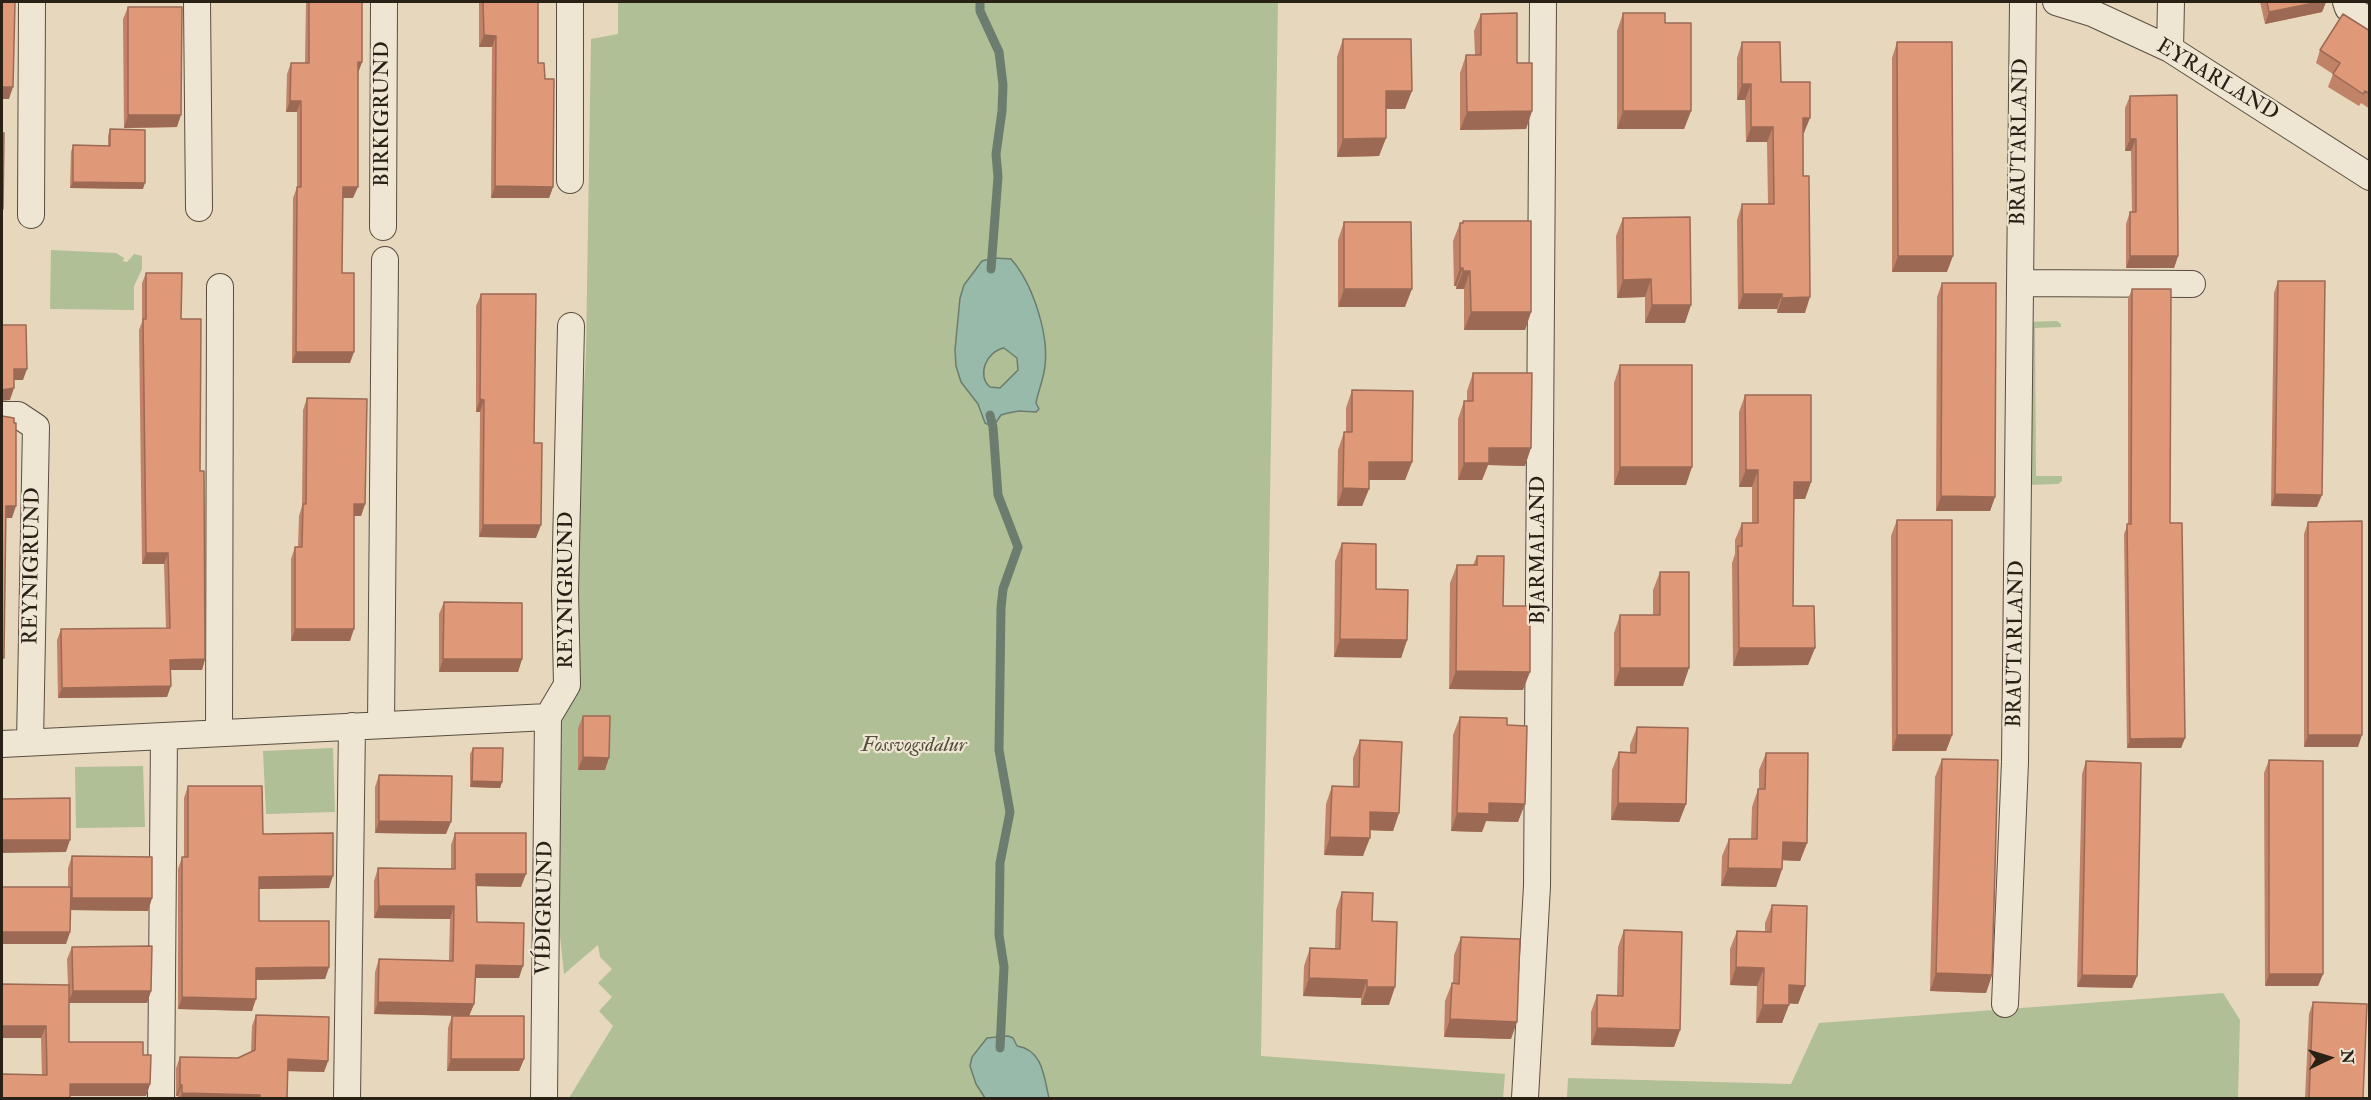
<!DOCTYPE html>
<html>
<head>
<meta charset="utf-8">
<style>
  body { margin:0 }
  #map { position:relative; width:2371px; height:1100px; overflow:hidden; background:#e7d7bc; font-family:"IM FELL Double Pica",serif }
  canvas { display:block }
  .frame { position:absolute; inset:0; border:3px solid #2a2116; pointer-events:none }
  .north { position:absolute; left:2299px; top:1028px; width:60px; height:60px; -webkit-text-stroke:4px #efe5d3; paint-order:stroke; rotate:86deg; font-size:16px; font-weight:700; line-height:24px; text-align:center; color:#2a2116 }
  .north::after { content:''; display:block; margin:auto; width:21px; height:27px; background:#2a2116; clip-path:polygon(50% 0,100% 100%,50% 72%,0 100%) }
</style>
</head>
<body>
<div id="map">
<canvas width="2371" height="1100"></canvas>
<div class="frame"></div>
<div class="north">N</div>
</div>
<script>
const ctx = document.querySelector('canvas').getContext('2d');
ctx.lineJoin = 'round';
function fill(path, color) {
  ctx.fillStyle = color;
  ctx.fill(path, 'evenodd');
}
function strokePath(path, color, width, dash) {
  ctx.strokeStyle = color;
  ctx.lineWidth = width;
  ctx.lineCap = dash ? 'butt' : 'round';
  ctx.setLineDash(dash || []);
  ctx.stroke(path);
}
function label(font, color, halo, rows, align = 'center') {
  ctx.font = font + ' "IM FELL Double Pica",serif';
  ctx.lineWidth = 4.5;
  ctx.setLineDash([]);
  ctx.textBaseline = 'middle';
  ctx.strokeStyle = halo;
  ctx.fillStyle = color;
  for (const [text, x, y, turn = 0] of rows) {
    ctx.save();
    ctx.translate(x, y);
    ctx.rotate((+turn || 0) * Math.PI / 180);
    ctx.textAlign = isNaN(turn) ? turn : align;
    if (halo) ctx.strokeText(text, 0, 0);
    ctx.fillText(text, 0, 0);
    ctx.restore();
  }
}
const green = new Path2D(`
  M618 2H1278L1261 1056 1505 1074 1503 1098H569L613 1026 599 1011 612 997 598 983 612 969 600 957 598 945 564 974 548 820 549 724 568 660 586 352 591 39 618 34Z
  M51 250 116 253 124 258 123 261 127 262 134 254 142 256V269L134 286V310L50 309Z
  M2057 321 2061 324V327L2035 328 2036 476H2062V481L2058 484 2026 485 2028 322Z
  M333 748 335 812 266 814 263 751Z
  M143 766 145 827 76 828 75 767Z
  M2223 993 2240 1020 2238 1098H1567L1568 1078 1791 1084 1819 1023Z`);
const water = new Path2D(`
  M994 258 1011 259C1033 284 1051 338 1044 372 1042 383 1038 392 1036 403L1039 409 1036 412 1019 411 1008 413 1001 415 993 427 985 423 978 404 961 382 956 366 955 350 960 298 964 285 982 261ZM1004 348 1017 358 1018 370 1000 388 990 387C976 375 987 351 1004 348Z
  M1008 1036 1013 1038 1017 1046C1043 1050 1044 1077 1049 1098H985L976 1084 970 1066 972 1057 987 1038Z`);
const stream = new Path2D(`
  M980 2V11L999 52 1003 85 1002 111 996 154 998 177 991 269
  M990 415 993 427 998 495 1018 547 1003 589 1001 608 999 750 1010 812 1000 863 999 935 1004 967 1000 1048`);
const street = new Path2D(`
  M197 2 199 208
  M570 2V180
  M2056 2 2092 13 2170 49 2370 177
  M2346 2 2348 8 2370 21
  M2170 49 2171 2
  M31 215 32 2
  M383 227 384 2
  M2020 283 2192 284
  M2 415H18L36 427 30 742
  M381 725 385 260
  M219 733 220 287
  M2 744 548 717
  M2005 1004 2015 762 2023 2
  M161 1098 164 736
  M347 1098 352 726
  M544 1098 548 717 567 685 565 591 571 326
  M1525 1098 1537 886 1543 2`);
const wall = new Path2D(`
  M306 2H362V62L358 73 353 198H343L342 273 350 363H292L293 198 297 187V112H286L287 74 291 63H305Z
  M479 2H538V63L545 79 553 187 549 198H491L492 47H479Z
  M2260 2H2326L2322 12 2265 24Z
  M128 7 177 127 124 128 123 19Z
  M1623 13 1665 23 1691 111 1684 129H1617V31Z
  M1481 14 1517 63 1532 111 1526 129 1460 130V73L1466 55H1475L1474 31Z
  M2370 31V109L2361 103 2359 106 2328 87 2333 74 2316 63 2320 50Z
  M1343 39 1405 109H1386V138L1379 156 1337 157V57Z
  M1742 42 1781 82 1804 133H1803L1805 313H1777V309H1738L1737 220 1742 204H1768L1767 142H1746L1745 100H1737V58Z
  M1897 42 1947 272H1892V58Z
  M2130 96 2178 256 2174 268H2126V224L2130 212H2132L2131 151H2125V108Z
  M110 129 143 189 70 188 71 152 73 145 108 146V136Z
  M1623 218 1685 323H1645V297L1617 298 1616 236Z
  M1463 221 1531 312 1525 330H1464V289H1456V286H1454L1453 241 1460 223H1462Z
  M1344 222 1405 307H1338V240Z
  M146 273 181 319 200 471 205 659 202 670H171L167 697 58 698 57 640 61 629 166 628 164 564H142L139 330 142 322V283Z
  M2278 281 2317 507 2271 506 2274 293Z
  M1942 283 1995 497 1990 511H1936L1937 297Z
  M2132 289 2170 523 2185 738 2181 748H2127L2124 534 2128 524V299Z
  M481 294 534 443 536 538 479 537 480 412H476V306Z
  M1620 365 1686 485H1614V383Z
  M1473 373 1525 466 1488 465 1482 480H1458V419L1464 401H1467V391Z
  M1352 390 1412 462 1405 480H1369V489L1362 506H1337L1338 450 1344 432H1346V408Z
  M1745 395 1811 482 1805 499H1794L1793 606 1815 648 1808 665 1733 666 1732 563 1735 554V540L1742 523H1752V487H1739V412Z
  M307 398 365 504 361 516H354L350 641H291V559L295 547H298L299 516 302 506 303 410Z
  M1897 520 1952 735 1946 751H1892L1891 536Z
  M2308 522 2358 747H2304V534Z
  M1342 543 1376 589 1407 640 1401 658 1334 657 1335 561Z
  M1477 556 1503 606 1523 690 1449 689 1450 583 1457 565H1473Z
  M1660 572 1683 686H1614V633L1620 615H1653V590Z
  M444 602 522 659 518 672H439V614Z
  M583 716 605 770H578V728Z
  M1460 717 1507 725 1518 822 1486 821 1482 832 1451 831 1453 735Z
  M1637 727 1686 804 1679 822 1611 820 1612 770 1619 752 1630 753V745Z
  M1360 740 1399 813 1393 831 1370 830 1363 856 1324 855 1326 804 1332 786H1353V758Z
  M473 748 502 782 500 788 470 787V754Z
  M1766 753 1807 843 1800 861 1783 860 1782 869 1776 887 1721 886 1722 856 1729 839H1751L1752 807 1758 789H1759V770Z
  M1942 759 1992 975 1986 993 1930 991 1935 777Z
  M2269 760 2323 974 2318 986H2265L2264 773Z
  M2086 761 2137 976 2132 988 2077 987 2082 774Z
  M379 775 446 834 375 833V787Z
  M188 786 263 834 329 888 259 889V921L329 967 325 979 256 980 252 1011 178 1009V869L182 857H184V798Z
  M455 833 521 887 477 886V922L519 978H475L474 1004 469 1016 374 1014 375 972 379 959 449 960 450 919 374 918V881L378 868 451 869V845Z
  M72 856 152 898 148 911 70 910V932L66 944H2V887H68V868Z
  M1342 892 1372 921 1389 1005H1361V998L1303 996 1304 966 1310 948 1335 949 1336 910Z
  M1772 905 1805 986 1798 1004 1789 1003 1782 1023H1756L1757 986 1730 985V949L1737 931 1765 932V923Z
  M1624 930 1680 1030 1674 1047 1591 1045V1012L1597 995 1617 996 1618 947Z
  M1461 937 1511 1039 1444 1037 1445 1001 1452 983H1453L1454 955Z
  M72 947 151 991 147 1003H69V1042L143 1055 150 1084 146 1096H70L42 1075 41 1038H2V984L68 985 67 959Z
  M2313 1002 2363 1098H2305L2309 1014Z
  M256 1015 328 1061 324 1072 288 1071 287 1098H178V1096H176V1068L180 1057 238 1058 251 1052 252 1026Z
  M452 1016 524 1059 519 1071H447L448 1028Z`);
const shadedWall = new Path2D(`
  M2319 2H2326L2322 12 2265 24 2269 12Z
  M484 35 496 36 492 47H479Z
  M358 62H362L358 73Z
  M1742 84H1751L1745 100H1737Z
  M2 87H13L9 99H2Z
  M1386 91H1412L1405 109H1379Z
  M290 101H301L297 112H286Z
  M1532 111 1526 129 1460 130 1467 112Z
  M1623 111H1691L1684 129H1617Z
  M128 115H181L177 127 124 128Z
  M1803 118H1810L1804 133H1797Z
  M1751 127H1773L1767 142H1746Z
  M1386 138 1379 156 1337 157 1343 139Z
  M2130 139H2136L2131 151H2125Z
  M73 182 145 183 143 189 70 188Z
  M495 186 553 187 549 198H491Z
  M343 187H358L353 198H339Z
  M1898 256H1953L1947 272H1892Z
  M2130 256H2178L2174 268H2126Z
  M1460 268H1463L1456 286H1454Z
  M1463 271H1470L1464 289H1456Z
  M1651 279 1645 297 1617 298 1623 280Z
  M1344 289H1412L1405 307H1338Z
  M1743 294H1782L1777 309H1738Z
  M1810 297 1805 313H1777L1782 298Z
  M1652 305H1691L1685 323H1645Z
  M1471 312H1531L1525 330H1464Z
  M296 352H354L350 363H292Z
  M14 369H27L23 380H10Z
  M14 388 10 400 2 401V390Z
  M480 399 484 400 480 412H476Z
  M1489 448H1531L1525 466 1488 465 1482 480H1458L1464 463Z
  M1369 462H1412L1405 480H1363Z
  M1620 467H1692L1686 485H1614Z
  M1746 470H1758L1752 487H1739Z
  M1794 482H1811L1805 499H1787Z
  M1343 488 1369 489 1362 506H1337Z
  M2275 494 2322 495 2317 507 2271 506Z
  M1941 496 1995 497 1990 511H1936Z
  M354 504H365L361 516H350Z
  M6 506H16L12 518H2Z
  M483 525H541L536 538 479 537Z
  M146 553H168L164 564H142Z
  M295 629H354L350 641H291Z
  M1340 639 1407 640 1401 658 1334 657Z
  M1739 648H1815L1808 665 1733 666Z
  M205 659 202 670H166L170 660Z
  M443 659H522L518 672H439Z
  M1620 668H1689L1683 686H1614Z
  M1456 671 1530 672 1523 690 1449 689Z
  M171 686 167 697 58 698 62 688Z
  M1897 735H1952L1946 751H1892Z
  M2308 735H2362L2358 747H2304Z
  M2185 738 2181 748H2127L2130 739Z
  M583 757 609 758 605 770H578Z
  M472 781 502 782 500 788 470 787Z
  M1489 803 1525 804 1518 822 1486 821 1482 832 1451 831 1457 813Z
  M1618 803 1686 804 1679 822 1611 820Z
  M1370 812 1399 813 1393 831 1364 830Z
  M379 821 451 822 446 834 375 833Z
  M1330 837 1370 838 1363 856 1324 855Z
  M2 840H70L66 852 2 853Z
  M1783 842 1807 843 1800 861 1777 860Z
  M1728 868 1782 869 1776 887 1721 886Z
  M476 874H526L521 887 472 886Z
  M333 876 329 888 254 889 259 877Z
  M72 898H152L148 911 68 910Z
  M379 906H454L450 919 374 918Z
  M2 932H70L66 944H2Z
  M476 965 523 966 519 978H471Z
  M329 967 325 979 252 980 256 968Z
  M1736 967 1764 968 1757 986 1730 985Z
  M1936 973 1992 975 1986 993 1930 991Z
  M2269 974H2323L2318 986H2265Z
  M2082 975 2137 976 2132 988 2077 987Z
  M1309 978 1367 980 1361 998 1303 996Z
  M1789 985 1805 986 1798 1004 1783 1003Z
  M1367 987H1395L1389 1005H1361Z
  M73 991H151L147 1003H68Z
  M182 997 256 999 252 1011 178 1009Z
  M378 1002 474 1004 469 1016 374 1014Z
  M1763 1005H1789L1782 1023H1756Z
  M1450 1019 1517 1022 1511 1039 1444 1037Z
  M2 1026H46L41 1038H2Z
  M1597 1028 1680 1030 1674 1047 1591 1045Z
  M288 1059 328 1061 324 1072 284 1071Z
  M451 1059H524L519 1071H447Z
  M70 1084H150L146 1096H66Z
  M180 1085H182L178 1096H176Z
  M182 1093 260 1095 258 1098H180Z`);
const building = new Path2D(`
  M2 2H15L13 87H2Z
  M309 2H362V62H358V187H343L342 273H354V352H296L297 187H301V101H290L291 63H309Z
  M483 2H538V63H544L545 79H554L553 187 495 186 496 36 484 35Z
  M2267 2H2319L2269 12Z
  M128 7H182L181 115H128Z
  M1517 13V63H1532V111L1467 112 1466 55H1481V14Z
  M1623 13H1665V23H1691V111H1623Z
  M2343 14 2370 31V94L2365 91 2363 94 2333 74 2340 63 2320 50Z
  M1343 39H1411L1412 91H1386V138L1343 139Z
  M1742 42H1780L1781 82H1810V118H1803V176H1809L1810 297 1782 298V294H1743L1742 204H1774L1773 127H1751V84H1742Z
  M1897 42H1952L1953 256H1898Z
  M2177 95 2178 256H2130V212H2136V139H2130V96Z
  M110 129 145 130V183L73 182V145L110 146Z
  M2 133H4L3 209H2Z
  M1690 217 1691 305H1652L1651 279 1623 280V218Z
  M1463 221H1531V312H1471L1470 271H1463V268H1460V223H1463Z
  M1344 222H1411L1412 289H1344Z
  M146 273H182L181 319H201L200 471H204L205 659 170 660 171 686 62 688 61 629 170 628 168 553H146L143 319H146Z
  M2278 281H2325L2322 495 2275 494Z
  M1942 283H1996L1995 497 1941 496Z
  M2132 289H2171L2170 523H2182L2185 738 2130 739 2127 524H2131Z
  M481 294H536L534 443H542L541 525H483L484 400 480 399Z
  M2 325H26L27 369H14V388L2 390Z
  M1620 365H1692V467H1620Z
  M1473 373H1532L1531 448H1489V463H1464V401H1473Z
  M1352 390 1413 391 1412 462H1369V489L1343 488 1344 432H1352Z
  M1745 395H1811V482H1794L1793 606H1814L1815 648H1739L1738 546H1742V523H1758V470H1746Z
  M307 398 367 399 365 504H354V629H295V547H302L303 504H306Z
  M2 416 14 418V423H16V506H6L4 658H2Z
  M1897 520H1952V735H1897Z
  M2362 521V735H2308V522Z
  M1342 543 1376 544V589L1408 590 1407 640 1340 639Z
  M1477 556H1504L1503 606H1530V672L1456 671 1457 565H1477Z
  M1660 572H1689V668H1620V615H1660Z
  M444 602 522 603V659H443Z
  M583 716H610L609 758 583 757Z
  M1460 717 1507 718V725L1527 726 1525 804 1489 803V814L1457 813Z
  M1637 727 1688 728 1686 804 1618 803 1619 752 1636 753Z
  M1360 740 1402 742 1399 813 1370 812V838L1330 837 1332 786 1359 787Z
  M473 748H503L502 782 472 781Z
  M1766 753H1808L1807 843 1783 842 1782 869 1728 868 1729 839H1757L1758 789H1765Z
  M1942 759 1998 760 1992 975 1936 973Z
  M2269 760 2323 761V974H2269Z
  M2086 761 2141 763 2137 976 2082 975Z
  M379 775 452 776 451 822 379 821Z
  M188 786H262L263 834 333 833V876L259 877V921H329V967L256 968V999L182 997V857H188Z
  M70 798V840H2V799Z
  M455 833H526V874H476L477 922 524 923 523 966 476 965 474 1004 378 1002 379 959 453 961 454 906H379L378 868 455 869Z
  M72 856 152 857V898H72Z
  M2 887H71L70 932H2Z
  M1342 892 1373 893 1372 921 1397 922 1395 987H1367V980L1309 978 1310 948 1340 949Z
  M1772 905 1807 906 1805 986 1789 985V1005H1763L1764 968 1736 967 1737 931 1771 932Z
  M1624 930 1682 932 1680 1030 1597 1028V995L1623 996Z
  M1461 937 1520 939 1517 1022 1450 1019 1452 983 1459 984Z
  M152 946 151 991H73L72 947Z
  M2 984 69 985V1042H143V1055H151L150 1084H70V1098H2V1074L47 1075 46 1026H2Z
  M2313 1002 2367 1004 2363 1098H2309Z
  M256 1015 329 1017 328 1061 288 1059 287 1098H260V1095L182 1093V1085H180V1057L238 1058 255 1050Z
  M452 1016H524V1059H451Z`);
const streetNames = [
  ["EYRARLAND",2217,81,31],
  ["BIRKIGRUND",383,114,-90],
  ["BRAUTARLAND",2021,142,-89],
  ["BJARMALAND",1539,550,-90],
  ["REYNIGRUND",33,566,-89],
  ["REYNIGRUND",567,590,-90],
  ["BRAUTARLAND",2017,644,-89],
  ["VÍÐIGRUND",546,908,-89]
];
const parkNames = [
  ["Fossvogsdalur",914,746]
];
fill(green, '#b0bf95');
fill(water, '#98baaa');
strokePath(water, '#6c7d6f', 1.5);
strokePath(stream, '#6c7d6f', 9);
strokePath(street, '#594e40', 28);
strokePath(street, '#efe5d3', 26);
fill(wall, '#c08367');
fill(shadedWall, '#9c6a54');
fill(building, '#df9878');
strokePath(building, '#9c6a54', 1.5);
label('21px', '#2a2116', '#efe5d3', streetNames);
label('italic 21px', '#52503c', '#efe5d3', parkNames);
</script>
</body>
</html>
